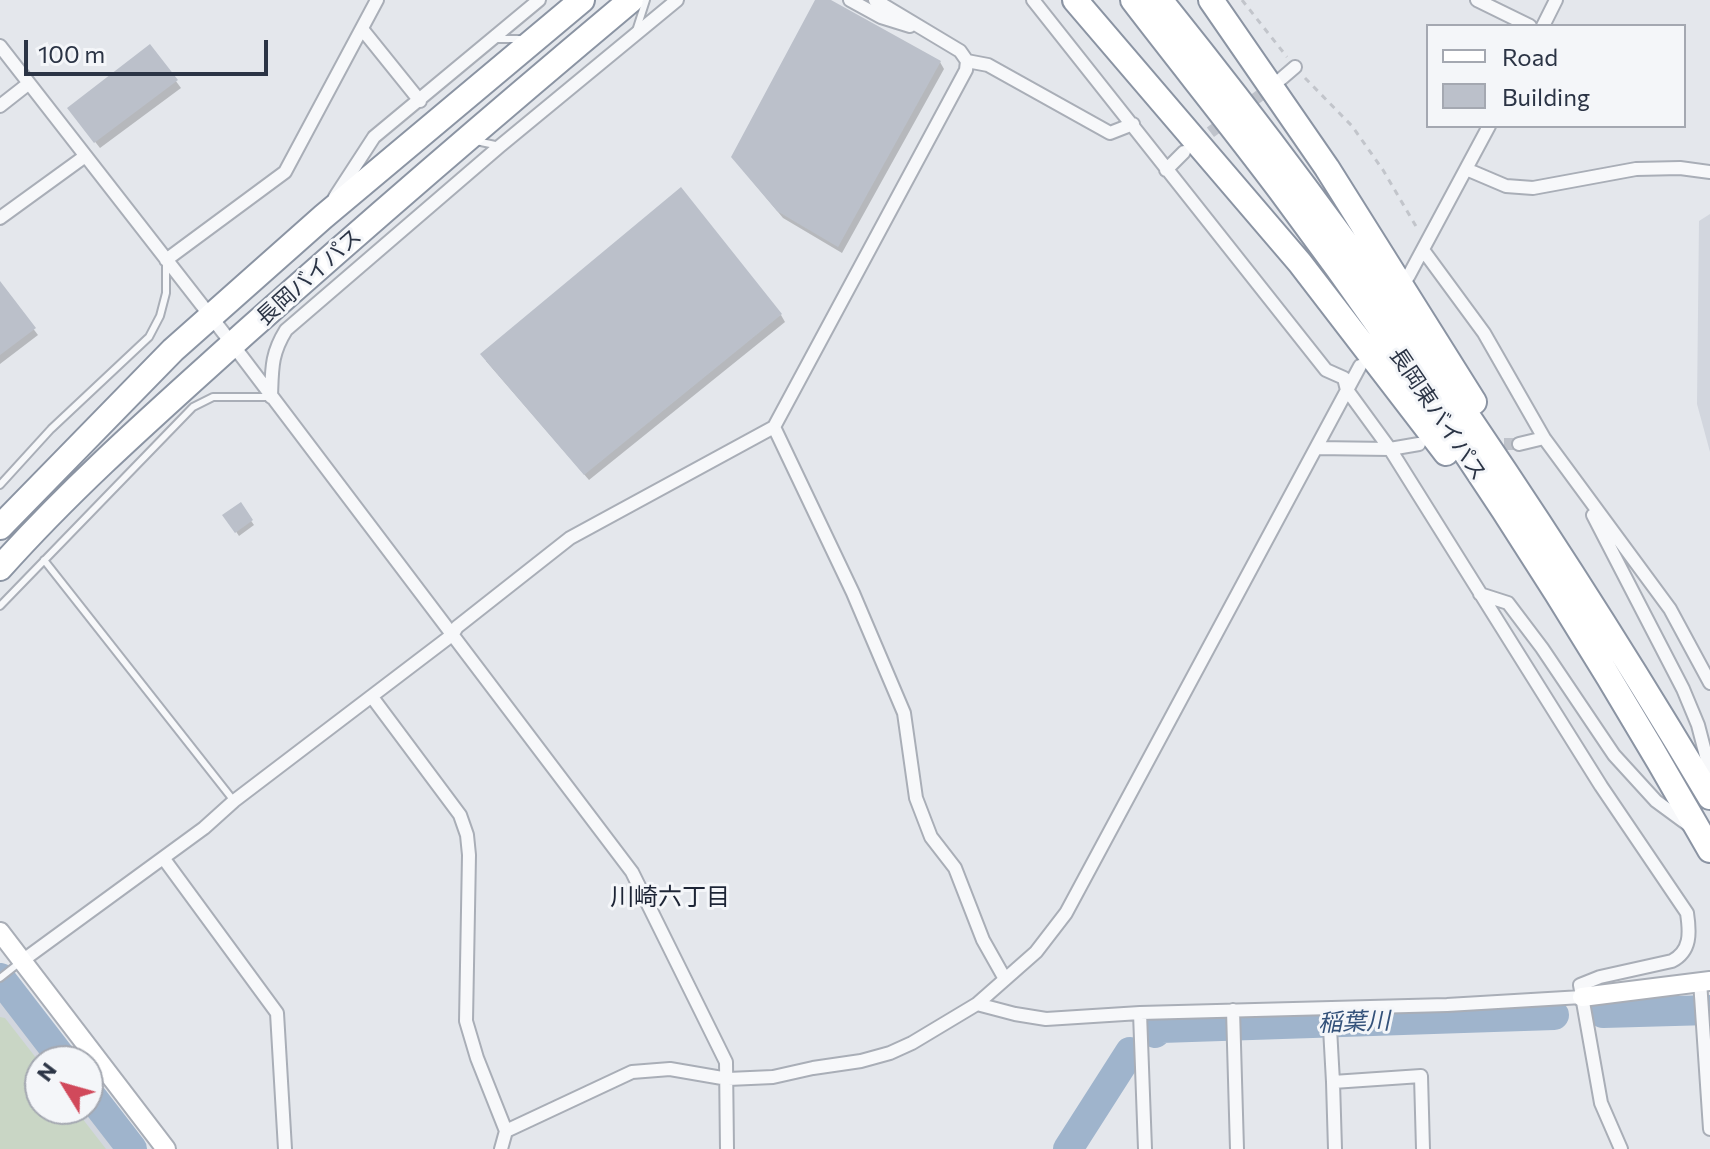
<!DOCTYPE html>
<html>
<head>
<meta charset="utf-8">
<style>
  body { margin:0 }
  #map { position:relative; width:1710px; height:1149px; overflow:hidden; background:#e4e7ec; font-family:Commissioner,sans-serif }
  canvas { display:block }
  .legend { position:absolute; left:1426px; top:24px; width:260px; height:104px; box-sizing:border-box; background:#f4f6f9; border:2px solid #a4a8b1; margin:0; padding:10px 14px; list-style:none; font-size:24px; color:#2b3445 }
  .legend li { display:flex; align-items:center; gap:16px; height:40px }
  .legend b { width:40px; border:2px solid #a4a8b1 }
  .north { position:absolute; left:24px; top:1045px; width:80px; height:80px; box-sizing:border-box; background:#f4f6f9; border:2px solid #a4a8b1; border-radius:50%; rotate:307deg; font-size:22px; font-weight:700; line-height:32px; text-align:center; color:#2b3445 }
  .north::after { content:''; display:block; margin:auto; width:28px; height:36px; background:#d1495b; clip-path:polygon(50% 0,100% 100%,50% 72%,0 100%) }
  .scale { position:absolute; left:24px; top:40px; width:244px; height:36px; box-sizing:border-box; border:4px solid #2b3445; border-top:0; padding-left:10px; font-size:24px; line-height:28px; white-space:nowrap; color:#2b3445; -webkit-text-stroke:6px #f4f6f9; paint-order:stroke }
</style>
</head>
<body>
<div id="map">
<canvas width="1710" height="1149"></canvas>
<ul class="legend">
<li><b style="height:10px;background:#fff"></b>Road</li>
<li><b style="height:22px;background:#bbc0ca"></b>Building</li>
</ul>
<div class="north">N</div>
<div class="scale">100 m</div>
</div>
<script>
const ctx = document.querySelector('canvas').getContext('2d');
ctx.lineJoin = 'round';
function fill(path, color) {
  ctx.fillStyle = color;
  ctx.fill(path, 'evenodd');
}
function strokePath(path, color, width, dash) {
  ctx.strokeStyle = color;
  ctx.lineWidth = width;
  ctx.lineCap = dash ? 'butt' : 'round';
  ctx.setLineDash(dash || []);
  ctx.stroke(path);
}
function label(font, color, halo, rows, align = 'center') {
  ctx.font = font + ' Commissioner,"Noto Sans JP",sans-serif';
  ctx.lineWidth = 6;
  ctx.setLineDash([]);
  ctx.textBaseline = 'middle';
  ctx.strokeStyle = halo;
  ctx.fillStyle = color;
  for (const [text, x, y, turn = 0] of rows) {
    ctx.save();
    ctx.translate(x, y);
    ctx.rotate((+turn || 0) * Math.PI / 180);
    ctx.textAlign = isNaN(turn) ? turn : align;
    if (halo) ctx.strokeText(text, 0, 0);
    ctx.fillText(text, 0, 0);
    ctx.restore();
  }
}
const built = new Path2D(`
  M1710 214V452L1697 404 1699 221Z
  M0 993 51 1061H40V1109H88L118 1149H0Z`);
const green = new Path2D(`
  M0 1017 5 1018 40 1063V1109H75L106 1149H0Z`);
const shadow = new Path2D(`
  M818 0H827L940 62 944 69 842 253 783 218 738 164Z
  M150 46 181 88 100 148 74 115Z
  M0 285 38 335 0 364Z
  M781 315 785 322 589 480 486 361Z
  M240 505 254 525 239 536 225 515Z`);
const river = new Path2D(`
  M0 978 64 1061
  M1603 1013 1710 1010
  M1155 1033 1161 1028 1554 1015
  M88 1092 132 1149
  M1068 1149 1130 1052`);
const building = new Path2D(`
  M815 0H831L941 61 838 247 777 211 731 157Z
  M150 44 178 80 94 143 67 108Z
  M681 187 782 314 584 475 480 354Z
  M0 281 36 328 0 355Z
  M241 502 253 520 235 533 222 515Z`);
const streetTunnel = new Path2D(`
  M1196 143 1274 85
  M1486 444H1519`);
const path = new Path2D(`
  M1242 0 1287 57
  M1305 78 1352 126 1383 170 1417 228`);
const lane = new Path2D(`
  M636 31 646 0
  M494 39H523
  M476 141 500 146
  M0 485 51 429 149 337 160 316 166 293V262
  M44 560 234 801
  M0 606 193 407 213 397H270
  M0 978 19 963`);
const street = new Path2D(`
  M850 0 881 17 910 26
  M875 0 960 51 967 61 988 65 1110 133 1133 124
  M1033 0 1326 370 1344 378 1347 390 1390 449 1601 786 1687 913C1690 933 1691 951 1672 961L1600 977 1580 985 1601 1103 1621 1149
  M1477 0 1530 26
  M1543 26 1556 0
  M362 29 420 101
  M0 46 233 345 632 872 726 1062 727 1149
  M1281 79 1295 67
  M0 106 28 84
  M1466 169 1506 186 1533 188 1636 169 1680 168 1710 172
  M1166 170 1184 152
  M335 197 374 137 539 0
  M0 218 84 157
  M1423 250 1484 333 1544 438 1670 609 1710 683
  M166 260 285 172 377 0
  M1408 277 1489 126
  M271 397C272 369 271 354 286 330L500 146 677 0
  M774 427 853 593 904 713 916 798 931 837 955 868 983 940 1005 979
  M1519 444 1544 438
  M1316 448 1390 449 1419 444
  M1593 515 1683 689 1698 725 1710 771
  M1480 594 1508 603 1542 648 1614 755 1656 801 1690 826
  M372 697 460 815 467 835 469 855 466 1021 477 1058 506 1131 501 1149
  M164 859 277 1013 285 1149
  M22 961 204 828 234 801 452 635 457 627 570 538 774 427 966 70 967 61
  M1700 981 1710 1129
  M977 1004 1015 1014 1046 1019 1140 1013 1447 1005 1582 997
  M1233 1010 1237 1149
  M1329 1010 1333 1082 1421 1076 1423 1149
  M1140 1013 1145 1149
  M1333 1082 1335 1149
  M506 1131 632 1072 670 1069 728 1079 773 1077 813 1068 861 1061 890 1053 912 1043 977 1004 1036 952 1066 913 1360 366`);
const secondary = new Path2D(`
  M0 932 166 1149
  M1582 997 1710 981`);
const highway = new Path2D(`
  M1075 0 1300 263 1446 453
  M1133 0C1182 64 1233 127 1281 191 1438 401 1581 622 1710 850
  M1160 0C1362 251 1545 520 1710 797
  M1211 0 1327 168 1474 402
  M0 527 173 350 323 217 582 0
  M0 568C76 483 161 409 245 333 372 220 501 109 631 0`);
const streetNames = [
  ["長岡バイパス",309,277,-42],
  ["長岡東バイパス",1438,414,56]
];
const neighbourhoodNames = [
  ["川崎六丁目",670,897]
];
const waterNames = [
  ["稲葉川",1354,1022,-2]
];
fill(built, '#d2d6de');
fill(green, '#c9d6c5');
fill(shadow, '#0003');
strokePath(river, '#9fb4cc', 30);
fill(building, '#bbc0ca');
strokePath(streetTunnel, '#bfc3cb', 12, [12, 6]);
strokePath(lane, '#a9aeb7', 10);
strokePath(street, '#a9aeb7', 16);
strokePath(secondary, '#a9aeb7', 22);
strokePath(highway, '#8b94a3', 28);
strokePath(path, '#c2c5cb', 3, [6, 6]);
strokePath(lane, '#f7f8fa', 6);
strokePath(street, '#f7f8fa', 12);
strokePath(secondary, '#fff', 18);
strokePath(highway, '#fff', 24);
label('22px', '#2b3445', '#f4f6f9', streetNames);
label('24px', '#1d2536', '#f4f6f9', neighbourhoodNames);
label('italic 24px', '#34527a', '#f4f6f9', waterNames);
</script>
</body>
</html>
